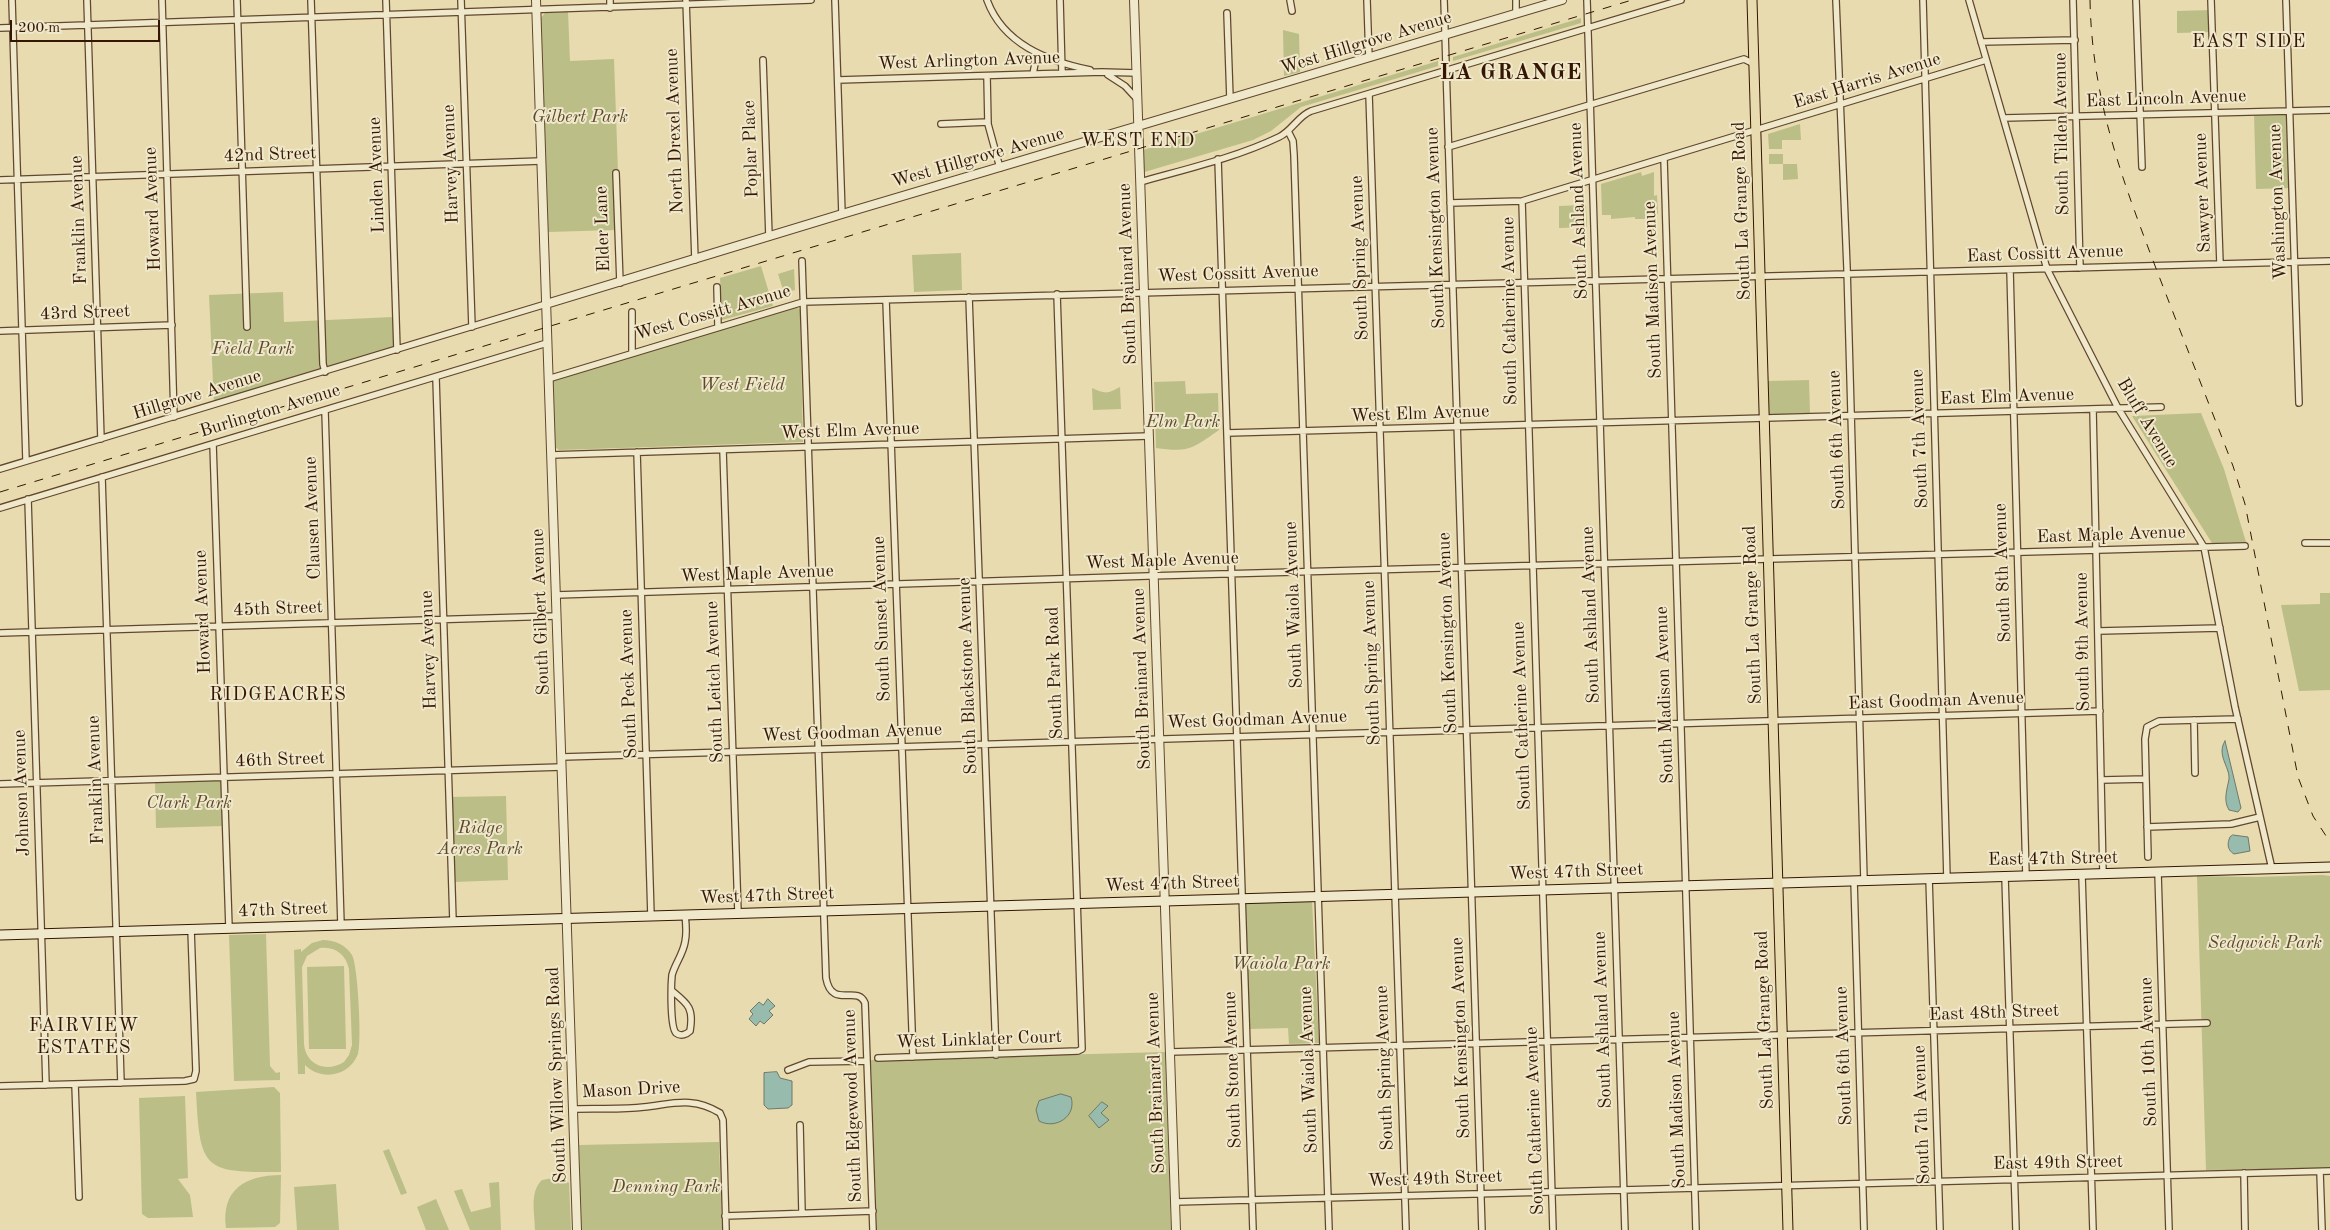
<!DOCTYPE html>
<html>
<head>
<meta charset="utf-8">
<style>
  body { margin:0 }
  #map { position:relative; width:2330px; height:1230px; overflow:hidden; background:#e7dbaf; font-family:"Old Standard TT",serif }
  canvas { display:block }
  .scale { position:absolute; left:10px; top:20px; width:150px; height:22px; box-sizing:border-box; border:2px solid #351603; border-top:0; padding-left:6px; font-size:15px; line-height:18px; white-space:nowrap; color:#351603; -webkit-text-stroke:4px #efe8cb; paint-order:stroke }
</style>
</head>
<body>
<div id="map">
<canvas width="2330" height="1230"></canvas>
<div class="scale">200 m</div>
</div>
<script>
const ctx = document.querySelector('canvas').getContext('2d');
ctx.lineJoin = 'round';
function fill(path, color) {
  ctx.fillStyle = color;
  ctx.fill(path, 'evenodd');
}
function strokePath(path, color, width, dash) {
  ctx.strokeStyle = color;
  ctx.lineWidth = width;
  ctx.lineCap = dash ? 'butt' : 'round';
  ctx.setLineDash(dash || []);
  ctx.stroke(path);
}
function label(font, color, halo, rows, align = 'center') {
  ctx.font = font + ' "Old Standard TT",serif';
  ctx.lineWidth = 4;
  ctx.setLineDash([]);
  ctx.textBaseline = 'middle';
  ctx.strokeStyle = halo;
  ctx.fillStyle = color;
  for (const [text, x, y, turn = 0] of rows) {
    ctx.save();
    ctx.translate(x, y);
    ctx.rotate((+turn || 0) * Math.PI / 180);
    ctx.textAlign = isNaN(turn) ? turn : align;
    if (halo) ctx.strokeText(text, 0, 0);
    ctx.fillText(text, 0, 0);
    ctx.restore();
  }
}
const green = new Path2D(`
  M2211 10V32L2177 33V11Z
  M568 12 570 61 614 59 618 172 613 173 615 230 548 232 540 19 545 13Z
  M1581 18V23L1453 61V57Z
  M1283 30 1299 34 1300 72 1284 76Z
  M1438 61V66L1301 107 1271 131 1253 140 1141 173 1140 151Z
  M2290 111 2292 188 2256 189 2254 112Z
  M1800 124 1801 140H1782V149H1769L1768 134Z
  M1769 154H1783V164H1797L1798 179 1783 180V164H1769Z
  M1641 172 1642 176 1654 172V196L1657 195 1658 214 1648 215V219H1635V217L1611 219V215H1602L1601 184Z
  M1586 205 1587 227 1559 228V206Z
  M961 253 962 290 914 292 912 255Z
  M761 266 773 306 722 320 720 278Z
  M794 269 795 290 784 293 778 274Z
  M283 292 284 322 393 317 394 347 214 404 209 295Z
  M794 307 800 309 803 442 559 450 554 446 553 381Z
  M1809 380 1810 413 1769 415 1768 381Z
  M1185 381 1186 394 1218 393 1219 430C1193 448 1189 453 1156 448L1154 382Z
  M1120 387 1121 409 1093 410 1092 388C1106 394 1107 394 1120 387Z
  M2201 413 2224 469 2246 542 2212 543 2132 416Z
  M2320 593H2330V690L2299 691 2281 605 2320 604Z
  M222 779 224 826 156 828 155 781Z
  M506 796 508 880 454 882 451 797Z
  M2322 875 2330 876V1168L2206 1170 2197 876 2257 877Z
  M1312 900 1319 1043 1289 1044 1288 1028 1249 1029 1245 901Z
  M266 934 270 1066 276 1073 280 1072V1080L234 1081 229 935Z
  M323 940C334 940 346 945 352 955 358 965 362 1043 358 1054 349 1077 321 1081 305 1065V1074H298L294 950 301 949V952L312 943ZM320 948C336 946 346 955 349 969L352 1045 349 1055 344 1062C326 1073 306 1065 304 1044L302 967 307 956Z
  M344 966 346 1049H309L307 967Z
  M1165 1052 1171 1230H877L871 1060Z
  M274 1087 280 1093 281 1172C203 1173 200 1169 196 1092Z
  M185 1096 188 1178 178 1179 190 1195 193 1217 148 1218 142 1214 139 1098Z
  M719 1142 722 1230H581L579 1145Z
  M389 1149 407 1193 401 1195 383 1151Z
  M281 1175 280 1223 275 1227 226 1228C221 1190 245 1175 281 1175Z
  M559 1177 565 1179 569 1183 571 1230H535C535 1214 529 1192 542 1180Z
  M499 1182 501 1230H470L454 1191 462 1189 471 1212 491 1207 489 1183Z
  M336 1184 339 1230H297L294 1187Z
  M436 1199 449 1230H426L417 1207Z`);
const water = new Path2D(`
  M2225 741 2241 808 2238 812 2229 810C2223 800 2227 790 2229 779 2230 767 2216 755 2225 741Z
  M2233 835 2248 837 2250 851 2234 854C2227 850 2227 843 2230 837Z
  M768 999 775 1006 769 1011 773 1015 764 1024 760 1021 756 1026 749 1019 753 1014 750 1011 759 1002 763 1005Z
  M777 1072 780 1078 792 1081V1105L788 1108 768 1109 764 1105V1073Z
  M1061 1094 1071 1097C1077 1116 1056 1130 1039 1121L1036 1110 1039 1101Z
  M1102 1102 1108 1106 1101 1113 1109 1120 1099 1128 1089 1116Z`);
const minor = new Path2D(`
  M12 0 26 460
  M87 0 101 439
  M162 0 174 417
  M237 0 247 327
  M311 0 323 364 325 372
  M386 0 397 350
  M461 0 472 327
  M610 0V8
  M686 0 695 260
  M835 0 842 214
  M987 0C1003 44 1047 61 1090 70
  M1060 0 1062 73
  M1290 0 1292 11
  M1367 0 1369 58
  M1444 0 1482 1230
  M1516 0V14
  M1587 0 1625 1230
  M1836 0 1847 268 1864 880
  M1923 0 1947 878
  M1969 0 2047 269 2118 408 2204 547 2235 707 2272 869
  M2073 0 2080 268
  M2136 0 2142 167
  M2211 0 2220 264
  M2286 0 2299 403
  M1227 13 1230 99
  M0 28 811 0
  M1981 42 2075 40
  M763 60 769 237
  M1033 74 1037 53
  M1108 75 1125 86 1137 99
  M987 76 988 124 1000 168
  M838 80 1102 72 1137 73
  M1369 94 1406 1230
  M2004 118 2330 110
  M941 124 988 122
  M1288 131 1293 141 1294 155 1329 1230
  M1448 147 1744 59 1754 64
  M1218 159 1253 1230
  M1664 159 1696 1230
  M616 173 620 283
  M0 180 541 161
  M1140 182C1186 169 1235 158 1279 137 1292 131 1298 116 1311 111L1681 0
  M1522 201 1553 1230
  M1450 203 1522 201 1986 60
  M802 261 826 978C832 1010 857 984 865 1003L873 1230
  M2010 270 2026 876
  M717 287 718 327
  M969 297 996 1055
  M886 300 913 1057
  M632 312V352
  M0 331 172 325
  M436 378 453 921
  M548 379 803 302 2330 261
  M2093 410 2103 874
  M325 411 341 925
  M1227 433 2161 407
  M213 444 229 928
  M723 450 738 913
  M637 452 651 916
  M551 455 1149 436
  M0 469 546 304
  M102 477 121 1083
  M28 499 46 1085
  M0 508 547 343
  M2305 543H2330
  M556 595 1148 576 2245 546
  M2099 631 2220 628
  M0 633 557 616
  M2194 720 2195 773
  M562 757 2100 711
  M2102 780 2146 779
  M0 784 562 767
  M2147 827 2231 824 2260 817
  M2148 857 2145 739 2147 727 2159 721 2238 719
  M2158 873 2169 1230
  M2082 875 2093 1230
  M2005 877 2016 1230
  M1929 878 1940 1230
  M1854 880 1864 1230
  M672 991C688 1004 694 1008 690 1031 687 1034 681 1037 676 1033 670 1027 671 985 672 975 675 964 683 954 685 942 687 933 686 923 685 915
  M1170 1052 2207 1023
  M878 1058 1078 1051 1082 1049 1057 294
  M788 1070 809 1062 866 1061
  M75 1084 79 1197
  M0 1086 185 1081 194 1079 196 1071 191 929
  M573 1109C597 1108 621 1110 644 1107 672 1104 693 1096 720 1113L723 1120 726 1230
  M800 1125 802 1213
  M2320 1172 2322 1230
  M2244 1173 2245 1230
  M1175 1202 2330 1171
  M725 1216 873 1211`);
const tertiary = new Path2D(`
  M536 0 577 1230
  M1134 0 1176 1230
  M546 304 842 214 1562 0`);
const secondary = new Path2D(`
  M0 935 2330 867`);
const primary = new Path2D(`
  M1752 0 1788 1230`);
const rail = new Path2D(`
  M2090 0C2092 100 2122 179 2157 271 2182 336 2208 401 2233 466L2245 504 2298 777 2313 816 2330 842
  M0 492 1632 0`);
const streetNames = [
  ["West Hillgrove Avenue",1366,43,-17],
  ["West Arlington Avenue",969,61,-2],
  ["East Harris Avenue",1867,81,-17],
  ["East Lincoln Avenue",2166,99,-2],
  ["North Drexel Avenue",675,131,-92],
  ["South Tilden Avenue",2062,134,-91],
  ["Poplar Place",751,149,-92],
  ["42nd Street",270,155,-2],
  ["West Hillgrove Avenue",978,158,-16],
  ["Harvey Avenue",451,164,-92],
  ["Linden Avenue",377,175,-92],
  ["Sawyer Avenue",2203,193,-92],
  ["Washington Avenue",2278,202,-92],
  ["Howard Avenue",153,209,-92],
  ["South Ashland Avenue",1579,211,-92],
  ["South La Grange Road",1742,211,-92],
  ["Franklin Avenue",79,220,-92],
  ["South Kensington Avenue",1436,228,-92],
  ["Elder Lane",603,229,-92],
  ["East Cossitt Avenue",2045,254,-2],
  ["South Spring Avenue",1360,258,-92],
  ["South Brainard Avenue",1128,274,-92],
  ["West Cossitt Avenue",1238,274,-2],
  ["South Madison Avenue",1653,290,-92],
  ["South Catherine Avenue",1510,311,-91],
  ["43rd Street",85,313,-2],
  ["West Cossitt Avenue",713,313,-16],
  ["Hillgrove Avenue",197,395,-17],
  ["East Elm Avenue",2007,397,-2],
  ["Burlington Avenue",270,411,-17],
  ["West Elm Avenue",1420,414,-2],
  ["Bluff Avenue",2147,423,59],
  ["West Elm Avenue",850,431,-2],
  ["South 7th Avenue",1920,439,-92],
  ["South 6th Avenue",1837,440,-92],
  ["Clausen Avenue",313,518,-92],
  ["East Maple Avenue",2111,535,-2],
  ["West Maple Avenue",1162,561,-2],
  ["South 8th Avenue",2003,573,-92],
  ["West Maple Avenue",757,574,-2],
  ["South Waiola Avenue",1294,605,-92],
  ["45th Street",278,609,-2],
  ["Howard Avenue",203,612,-92],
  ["South Gilbert Avenue",541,612,-92],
  ["South Ashland Avenue",1591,615,-92],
  ["South La Grange Road",1753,615,-92],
  ["South Sunset Avenue",882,619,-92],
  ["South Kensington Avenue",1448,633,-92],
  ["South 9th Avenue",2083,642,-91],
  ["Harvey Avenue",429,650,-92],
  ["South Spring Avenue",1372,663,-92],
  ["South Park Road",1055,673,-92],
  ["South Blackstone Avenue",968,676,-92],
  ["South Brainard Avenue",1142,679,-92],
  ["South Leitch Avenue",715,682,-92],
  ["South Peck Avenue",629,684,-92],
  ["South Madison Avenue",1665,695,-92],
  ["East Goodman Avenue",1936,701,-2],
  ["South Catherine Avenue",1522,716,-92],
  ["West Goodman Avenue",1257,720,-2],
  ["West Goodman Avenue",852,733,-2],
  ["46th Street",280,760,-2],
  ["Franklin Avenue",96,780,-92],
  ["Johnson Avenue",22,793,-92],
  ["East 47th Street",2053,859,-1],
  ["West 47th Street",1576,872,-2],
  ["West 47th Street",1172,884,-2],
  ["West 47th Street",767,896,-2],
  ["47th Street",283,910,-2],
  ["East 48th Street",1994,1013,-2],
  ["South Ashland Avenue",1603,1020,-92],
  ["South La Grange Road",1765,1020,-92],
  ["South Kensington Avenue",1461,1038,-92],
  ["West Linklater Court",979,1040,-2],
  ["South 10th Avenue",2149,1052,-92],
  ["South 6th Avenue",1844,1056,-92],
  ["South Spring Avenue",1385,1068,-92],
  ["South Stone Avenue",1233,1070,-92],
  ["South Waiola Avenue",1309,1070,-92],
  ["South Willow Springs Road",557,1075,-92],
  ["South Brainard Avenue",1156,1083,-92],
  ["Mason Drive",631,1090,-3],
  ["South Madison Avenue",1677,1100,-92],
  ["South Edgewood Avenue",853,1106,-92],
  ["South 7th Avenue",1922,1115,-92],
  ["South Catherine Avenue",1535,1121,-92],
  ["East 49th Street",2058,1163,-1],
  ["West 49th Street",1435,1179,-2]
];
const parkNames = [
  ["Gilbert Park",580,117],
  ["Field Park",253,349],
  ["West Field",742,385],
  ["Elm Park",1183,422],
  ["Clark Park",189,803],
  ["Ridge",480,828],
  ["Acres Park",480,849],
  ["Sedgwick Park",2265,943],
  ["Waiola Park",1281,964],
  ["Denning Park",666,1187]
];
const neighbourhoodNames = [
  ["EAST SIDE",2249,42],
  ["WEST END",1138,141],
  ["RIDGEACRES",278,695],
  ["FAIRVIEW",84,1026],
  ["ESTATES",84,1048]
];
const districtNames = [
  ["LA GRANGE",1511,73]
];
fill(green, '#bbbe87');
fill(water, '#97bbad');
strokePath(water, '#707969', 1);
strokePath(minor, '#62472e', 8);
strokePath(tertiary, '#62472e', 10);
strokePath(secondary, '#351603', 11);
strokePath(primary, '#351603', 11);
strokePath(minor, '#efe8cb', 5.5);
strokePath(tertiary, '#efe8cb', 8);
strokePath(secondary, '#efe8cb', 9);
strokePath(primary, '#e7dbaf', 9);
strokePath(rail, '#351603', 1, [9, 9]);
label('18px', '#351603', '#efe8cb', streetNames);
label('italic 18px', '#5d482b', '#efe8cb', parkNames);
ctx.letterSpacing = '1px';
label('19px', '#351603', '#efe8cb', neighbourhoodNames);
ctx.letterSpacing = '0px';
ctx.letterSpacing = '1px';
label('bold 22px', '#351603', '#efe8cb', districtNames);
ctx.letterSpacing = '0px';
</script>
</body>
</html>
